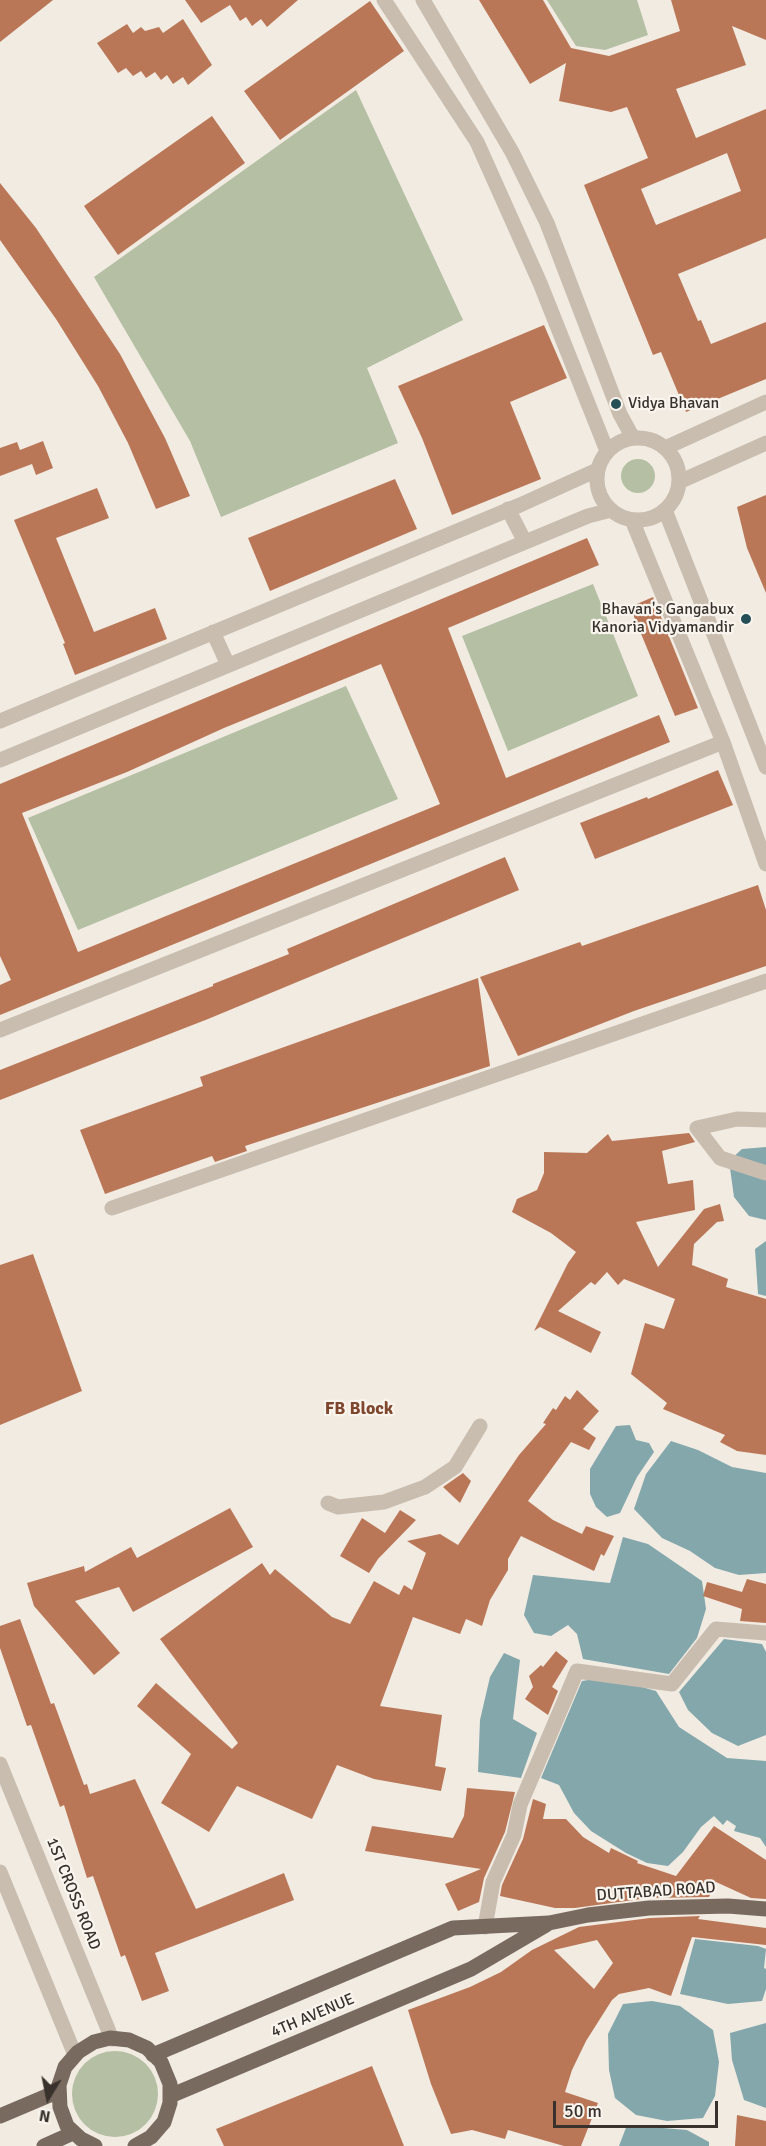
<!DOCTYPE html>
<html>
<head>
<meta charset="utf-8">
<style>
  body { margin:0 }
  #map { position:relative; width:766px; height:2146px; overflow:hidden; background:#f1ebe2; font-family:Signika,sans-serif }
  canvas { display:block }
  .north { position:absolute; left:18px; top:2068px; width:60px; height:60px; -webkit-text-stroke:4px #f9f5ee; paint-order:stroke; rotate:190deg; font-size:16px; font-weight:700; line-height:24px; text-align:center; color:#38312c }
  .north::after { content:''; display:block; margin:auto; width:21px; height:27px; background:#38312c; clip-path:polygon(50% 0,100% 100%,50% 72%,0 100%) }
  .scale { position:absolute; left:553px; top:2101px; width:165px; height:27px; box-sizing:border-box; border:3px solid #38312c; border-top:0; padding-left:8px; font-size:18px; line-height:21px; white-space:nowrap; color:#38312c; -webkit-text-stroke:4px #f9f5ee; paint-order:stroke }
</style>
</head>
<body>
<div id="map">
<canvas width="766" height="2146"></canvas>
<div class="north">N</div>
<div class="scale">50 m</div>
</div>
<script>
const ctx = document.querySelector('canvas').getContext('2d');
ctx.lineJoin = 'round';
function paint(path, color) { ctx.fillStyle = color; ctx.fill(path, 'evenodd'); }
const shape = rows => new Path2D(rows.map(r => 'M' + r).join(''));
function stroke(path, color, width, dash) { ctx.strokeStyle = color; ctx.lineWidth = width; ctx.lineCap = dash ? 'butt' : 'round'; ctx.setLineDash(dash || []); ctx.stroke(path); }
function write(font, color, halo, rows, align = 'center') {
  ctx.font = font + ' Signika,sans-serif'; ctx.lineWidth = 4.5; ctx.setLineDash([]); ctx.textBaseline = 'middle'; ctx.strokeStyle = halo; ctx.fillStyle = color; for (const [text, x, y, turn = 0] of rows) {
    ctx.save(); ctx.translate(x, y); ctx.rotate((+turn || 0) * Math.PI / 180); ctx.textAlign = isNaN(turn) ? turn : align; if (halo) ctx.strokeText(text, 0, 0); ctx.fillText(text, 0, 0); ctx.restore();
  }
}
paint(shape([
  [547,0,637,0,648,35,605,50,576,46],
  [356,90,463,320,367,368,398,443,221,517,190,441,94,277],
  '621 476a17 17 0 1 1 34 0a17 17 0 1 1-34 0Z',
  [593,584,638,696,508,751,462,636],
  [346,686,398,799,78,930,28,818],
  '72 2094a43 43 0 1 1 86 0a43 43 0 1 1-86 0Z'
]), '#b4bfa3');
paint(shape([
  [766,1147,766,1220,749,1216,734,1197,729,1161,742,1149],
  [766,1241,766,1296,758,1294,755,1249],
  [630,1425,636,1440,649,1443,654,1452,637,1477,620,1513,607,1517,596,1507,590,1494,590,1469,616,1426],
  [671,1441,698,1450,732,1467,766,1473,766,1573,739,1575,715,1568,690,1551,662,1538,634,1509,646,1474],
  [623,1537,648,1544,702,1581,706,1609,697,1638,669,1674,583,1659,577,1634,568,1625,551,1636,534,1633,524,1615,533,1575,610,1583],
  [724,1639,762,1644,766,1652,766,1735,738,1746,712,1733,688,1710,679,1692],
  [504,1653,520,1660,513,1719,537,1733,521,1778,478,1772,480,1720,490,1677],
  [607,1677,656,1691,679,1727,727,1758,766,1761,766,1847,760,1838,734,1831,736,1826,727,1820,723,1825,714,1816,701,1827,683,1852,668,1866,647,1863,626,1853,591,1831,574,1813,559,1785,541,1778,582,1681],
  [695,1939,758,1946,766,1949,764,1968,766,1969,766,1989,762,2001,728,2004,680,1994],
  [652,2001,680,2006,713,2030,719,2062,715,2096,703,2118,667,2121,636,2115,615,2098,609,2070,608,2034,623,2004],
  [766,2023,766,2108,744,2100,732,2060,730,2033],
  [627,2125,687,2130,709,2142,709,2146,619,2146]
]), '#84a7ac');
paint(shape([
  [0,0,53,0,0,42],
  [185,0,298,0,267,27,261,19,252,26,246,17,240,21,230,5,201,23],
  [479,0,543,0,571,48,609,56,680,31,671,0,766,0,766,40,732,26,746,65,676,89,696,138,766,109,766,238,678,274,698,321,701,320,711,344,766,322,766,379,686,412,661,352,653,355,584,185,648,158,627,107,611,112,559,101,566,63,530,84],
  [727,153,741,191,656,225,641,189],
  [370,1,404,51,280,140,244,91],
  [183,19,212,65,188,85,183,77,173,84,167,75,161,80,155,72,146,78,141,71,133,76,126,68,118,73,97,43,127,24,133,33,141,27,145,31,159,27,163,33],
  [212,116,245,163,118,255,84,206],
  [0,183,36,228,120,354,165,438,190,496,156,509,128,443,98,386,56,319,0,240],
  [544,325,567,378,510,402,541,479,452,515,422,438,398,386],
  [43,441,53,468,36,475,32,464,0,476,0,448,17,442,20,450],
  [395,479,417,529,270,591,248,538],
  [97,488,109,518,56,538,94,632,155,608,167,639,75,675,63,644,65,643,14,520],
  [766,495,766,593,747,548,737,507],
  [587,538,599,565,448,628,506,778,659,715,670,742,0,1015,0,985,11,980,0,956,0,784],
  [381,664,440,804,78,952,22,813,127,772,224,728],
  [653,597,698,708,675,716,630,607],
  [718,770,733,805,595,859,580,823,647,797,648,799],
  [505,857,519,890,208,1019,0,1100,0,1070,213,986,213,984,289,954,287,949],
  [758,885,766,910,766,966,634,1011,518,1056,480,977,580,942,582,946],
  [478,978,490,1066,245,1146,247,1151,215,1162,212,1156,105,1194,80,1130,203,1086,200,1077],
  [689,1133,695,1142,662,1151,668,1184,693,1180,695,1210,636,1222,658,1267,704,1209,720,1204,724,1221,717,1222,694,1244,692,1265,728,1279,726,1287,766,1299,766,1455,737,1451,720,1442,725,1435,663,1409,667,1403,631,1374,645,1323,664,1329,675,1299,624,1279,618,1285,607,1272,595,1285,591,1282,558,1311,601,1332,591,1353,540,1327,534,1331,568,1263,576,1252,551,1233,512,1212,517,1199,537,1190,544,1173,544,1152,587,1153,608,1134,612,1141],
  [33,1254,82,1391,0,1425,0,1265],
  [577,1390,599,1411,583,1429,596,1438,589,1450,571,1442,528,1501,553,1520,582,1534,586,1526,614,1536,604,1556,601,1554,594,1571,521,1536,508,1559,508,1570,490,1600,482,1626,466,1619,460,1634,413,1617,380,1706,442,1715,435,1766,446,1768,441,1791,374,1779,337,1765,312,1819,237,1786,209,1832,161,1803,191,1754,137,1706,156,1683,232,1749,238,1743,160,1639,262,1563,270,1575,275,1569,332,1617,350,1624,374,1581,399,1595,404,1585,412,1590,426,1553,407,1541,440,1534,458,1545,519,1455,546,1424,543,1423,553,1408,556,1410,565,1396,570,1400],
  [463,1473,471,1481,460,1503,443,1487],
  [230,1508,253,1547,133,1612,119,1587,75,1601,120,1653,94,1675,34,1606,27,1583,84,1566,85,1572,131,1547,137,1558],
  [400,1510,416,1520,378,1559,369,1573,340,1556,362,1518,385,1533],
  [747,1579,766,1584,766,1623,740,1621,742,1609,703,1596,707,1582,742,1592],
  [20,1619,51,1704,54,1703,84,1785,87,1784,90,1794,135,1779,196,1909,284,1873,294,1900,155,1953,169,1991,142,2001,125,1955,121,1957,93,1876,87,1878,64,1805,60,1807,31,1725,27,1726,0,1648,0,1626],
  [556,1651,568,1661,552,1687,558,1691,548,1715,525,1699,533,1687,529,1676,541,1665,543,1667],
  [467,1788,515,1792,505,1832,484,1878,479,1902,458,1911,445,1884,481,1869,365,1851,372,1826,453,1838,464,1816],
  [533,1799,546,1804,543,1819,566,1819,583,1837,609,1853,611,1848,638,1861,637,1863,676,1876,714,1826,766,1860,766,1899,751,1898,716,1882,709,1897,648,1898,575,1908,555,1908,500,1896,502,1885,523,1839],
  [700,1916,698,1919,766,1928,766,1945,692,1937,671,1996,649,1988,619,1994,612,2000,586,2041,572,2070,565,2092,598,2103,581,2146,564,2146,508,2130,505,2139,472,2130,451,2134,431,2084,408,2010,470,1987,501,1972,532,1950,579,1927,650,1918],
  [597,1940,613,1963,594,1989,554,1950],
  [372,2066,404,2146,224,2146,216,2129],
  [737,2115,766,2121,766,2146,735,2146]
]), '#ba7757');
stroke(shape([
  [384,0,477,142,540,283,607,451],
  [423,0,512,152,547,223,620,414,633,438],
  '597 479a41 41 0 1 1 82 0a41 41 0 1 1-82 0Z',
  [665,448,766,402],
  [679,482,766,443],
  [508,509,525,542],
  [665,510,766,767],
  [632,520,723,742,766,864],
  [213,632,228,665],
  [0,721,520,505,597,470],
  [0,760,588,516,611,510],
  [0,1030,723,742],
  [766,1120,737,1119,697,1128,720,1158,766,1173],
  [112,1208,766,981],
  [328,1503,338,1507,384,1502,425,1487,455,1467,480,1426],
  [0,1764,112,2039],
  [0,1872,75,2055],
  [485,1927,493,1882,514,1835,520,1805,577,1671,672,1684,716,1629,766,1633]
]), '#c9bdaf', 15);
stroke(shape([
  [153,2055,453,1928,549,1923,588,1915,649,1908,728,1906,766,1909],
  [170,2096,471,1969,546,1925],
  [0,2116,59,2091],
  [44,2146,73,2133],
  [95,2146,81,2139,67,2126,60,2107,59,2085,65,2067,78,2052,94,2042,110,2038,129,2040,147,2048,161,2062,170,2084,170,2103,164,2122,151,2137,135,2146]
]), '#796a5f', 15);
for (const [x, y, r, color] of [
  [616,404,6,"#254f56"],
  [746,619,6,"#254f56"]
]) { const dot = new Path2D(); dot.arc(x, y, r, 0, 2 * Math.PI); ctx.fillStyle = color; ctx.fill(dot); stroke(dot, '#f9f5ee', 2); }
write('16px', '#38312c', '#f9f5ee', [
  ["Vidya Bhavan",628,404],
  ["Bhavan's Gangabux",734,610,"right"],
  ["Kanoria Vidyamandir",734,628,"right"]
], 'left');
write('16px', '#38312c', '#f9f5ee', [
  ["DUTTABAD ROAD",656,1892,-4],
  ["1ST CROSS ROAD",73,1894,68],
  ["4TH AVENUE",313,2016,-23]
]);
write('bold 18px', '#7f472d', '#f9f5ee', [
  ["FB Block",359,1409]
]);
</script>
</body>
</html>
